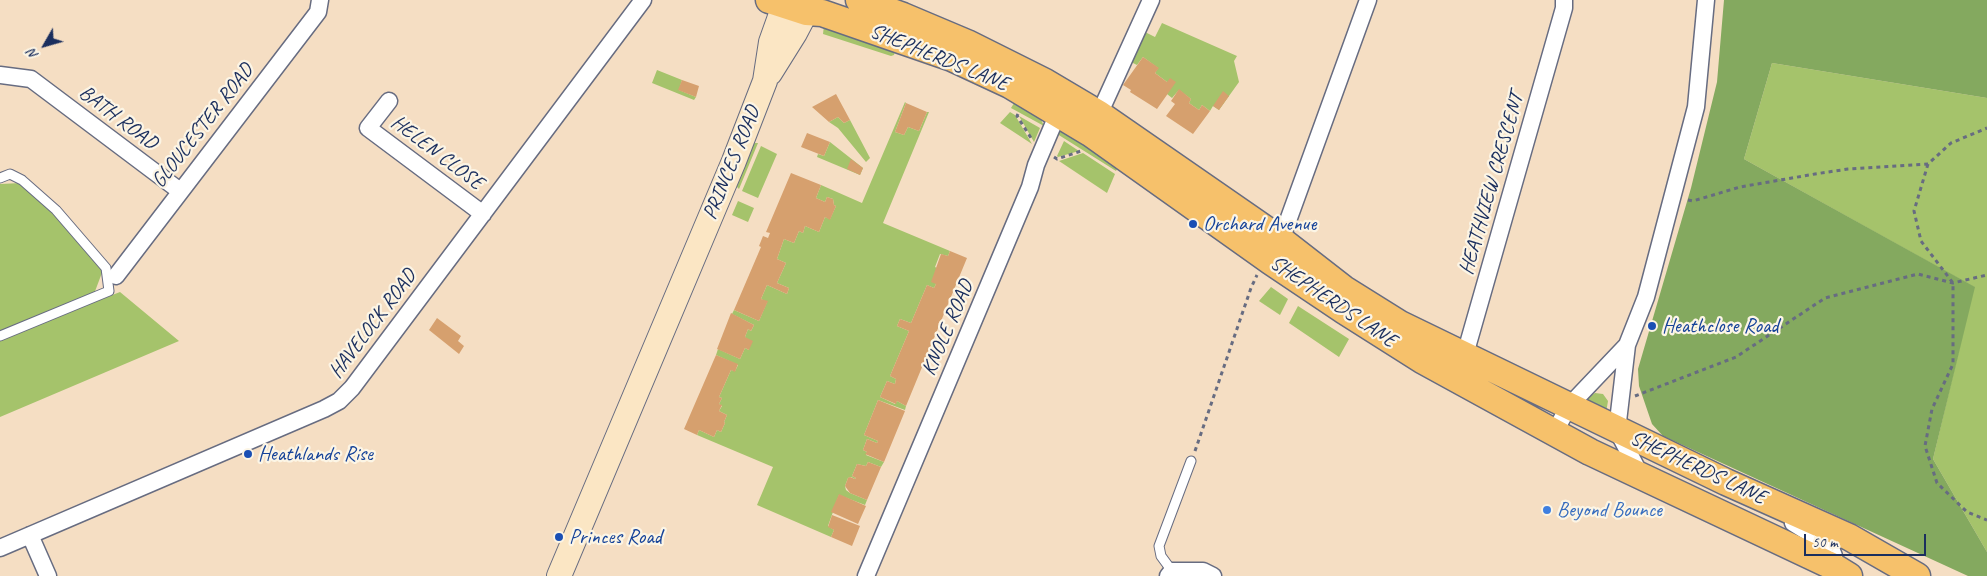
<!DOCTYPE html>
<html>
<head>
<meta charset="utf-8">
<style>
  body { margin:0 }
  #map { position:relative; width:1987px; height:576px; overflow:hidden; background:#f5dec3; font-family:Caveat,sans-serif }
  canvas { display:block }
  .north { position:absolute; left:20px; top:20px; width:50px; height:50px; -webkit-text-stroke:4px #fcf5e5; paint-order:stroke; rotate:232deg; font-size:14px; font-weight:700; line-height:20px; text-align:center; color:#1b2f5e }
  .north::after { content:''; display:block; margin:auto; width:18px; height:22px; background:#1b2f5e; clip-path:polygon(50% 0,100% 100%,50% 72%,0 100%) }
  .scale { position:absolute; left:1804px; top:534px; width:122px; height:22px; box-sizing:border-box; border:2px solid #1b2f5e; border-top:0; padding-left:6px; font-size:15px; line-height:18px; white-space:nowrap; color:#1b2f5e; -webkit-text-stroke:4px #fcf5e5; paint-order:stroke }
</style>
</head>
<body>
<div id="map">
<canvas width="1987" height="576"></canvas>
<div class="north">N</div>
<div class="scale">50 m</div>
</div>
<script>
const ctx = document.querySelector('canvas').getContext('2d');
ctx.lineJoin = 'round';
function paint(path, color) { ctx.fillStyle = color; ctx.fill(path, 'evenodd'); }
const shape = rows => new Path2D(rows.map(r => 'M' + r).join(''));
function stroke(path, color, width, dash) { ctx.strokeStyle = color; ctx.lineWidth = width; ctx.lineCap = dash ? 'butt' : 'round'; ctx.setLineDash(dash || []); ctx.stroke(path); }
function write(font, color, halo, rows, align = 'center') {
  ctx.font = font + ' Caveat,sans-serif'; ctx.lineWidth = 4.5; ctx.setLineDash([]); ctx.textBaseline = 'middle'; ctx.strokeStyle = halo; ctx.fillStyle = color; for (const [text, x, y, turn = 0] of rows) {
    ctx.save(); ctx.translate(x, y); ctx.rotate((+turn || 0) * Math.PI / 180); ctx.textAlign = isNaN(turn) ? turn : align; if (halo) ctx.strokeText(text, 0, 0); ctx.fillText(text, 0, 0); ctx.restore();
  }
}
paint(shape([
  [1162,23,1237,56,1234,61,1239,82,1219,110,1213,106,1210,111,1202,105,1199,110,1189,103,1191,99,1179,90,1172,98,1167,94,1167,82,1155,73,1158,68,1143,57,1137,65,1131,62,1145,32,1155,37],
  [824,25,896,47,894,55,891,56,823,34],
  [1772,63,1987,98,1987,552,1933,459,1974,287,1744,159],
  [657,70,682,80,679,90,696,97,694,100,652,83],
  [1016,100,1039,115,1044,126,1011,108],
  [905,102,906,103,895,132,904,135,908,127,919,131,927,112,929,112,883,223,950,251,948,256,940,254,935,267,937,268,936,284,934,288,927,285,911,323,900,319,897,326,909,331,890,376,896,379,895,384,887,381,880,397,895,404,897,401,906,406,905,410,878,400,864,435,878,441,877,443,867,439,863,450,867,452,866,455,884,462,881,467,868,462,866,466,857,464,852,476,856,478,855,479,851,477,848,478,845,486,846,490,850,493,867,500,865,505,839,495,828,526,834,530,831,537,757,505,773,467,697,435,699,430,714,437,717,430,721,432,725,423,724,422,727,415,719,411,722,406,719,404,722,398,719,397,731,370,735,371,738,365,716,355,718,349,740,359,745,348,749,350,745,337,748,329,751,331,754,325,732,314,734,310,759,321,767,302,761,299,767,285,787,294,789,288,777,283,786,263,777,259,784,239,794,243,799,231,803,233,805,226,819,232,825,217,830,219,836,206,834,205,833,199,827,197,825,202,816,198,821,185,862,203],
  [1010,112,1015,115,1032,144,1000,123],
  [1019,116,1040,128,1034,142],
  [838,117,844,123,850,120,870,158,866,162,838,128,829,122],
  [1060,126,1118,167,1116,171,1054,132],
  [1064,141,1079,151,1058,157,1057,156],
  [830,142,863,168,860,175,817,157,818,154,824,156],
  [755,143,758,143,739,189,735,185,752,145],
  [761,146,777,154,758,198,742,191],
  [1083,153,1115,174,1107,193,1059,161],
  [21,183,53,212,103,270,94,294,0,332,0,184],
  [738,201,754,208,748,222,732,215],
  [1271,287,1288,299,1280,315,1259,301],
  [120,292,179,341,0,417,0,339],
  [1298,306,1349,339,1339,357,1289,323],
  [1595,393,1603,394,1608,401,1605,419,1585,400]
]), '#a5c36b');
paint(shape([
  [1724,0,1987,0,1987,98,1772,63,1744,159,1975,287,1933,459,1987,552,1987,576,1968,576,1663,436,1652,424,1639,386,1638,369,1691,188,1717,82]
]), '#84a95f');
paint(shape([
  [1143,57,1159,68,1155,73,1167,82,1170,78,1176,82,1157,109,1130,92,1131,90,1123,85],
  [682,80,699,86,696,97,678,90],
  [1179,89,1191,99,1189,103,1199,110,1202,105,1210,111,1193,134,1166,116,1175,104,1171,101],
  [1223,91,1229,96,1219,110,1213,106],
  [836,94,850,120,844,123,838,117,829,122,812,107],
  [906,103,927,112,919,131,908,127,904,135,895,132],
  [807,133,830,142,824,156,801,147],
  [851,159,863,168,860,175,847,169],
  [791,173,821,185,816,198,825,202,827,197,833,199,834,205,836,206,830,220,825,217,819,232,805,226,803,233,799,231,794,243,784,239,777,259,786,263,777,283,789,288,787,294,767,285,761,299,768,301,759,321,734,310,761,247,759,246,763,236,768,238,770,233,766,232],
  [950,251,967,258,906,406,897,401,896,404,880,397,887,381,895,384,896,379,890,376,909,331,897,326,900,319,911,323,927,285,934,288,936,284,931,282,941,254,948,256],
  [731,313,754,325,751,331,748,329,745,337,753,341,749,350,745,348,740,359,717,349],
  [437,318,461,336,458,341,464,346,459,354,429,330],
  [716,355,738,364,735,372,731,370,719,397,722,398,719,404,722,405,719,411,727,415,724,422,725,423,721,432,717,430,714,437,699,430,697,435,684,429],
  [878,400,905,411,884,462,865,454,867,452,863,450,867,439,877,443,878,441,864,435],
  [868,462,881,467,867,500,850,493,845,486,848,478,850,477,855,479,856,478,852,476,857,464,866,466],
  [839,494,866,506,858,524,831,512],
  [832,515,860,526,852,546,831,537,834,530,828,527]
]), '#d6a06e');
const lane = shape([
  [0,178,10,174,22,180,56,210,106,268,109,291,0,336],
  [1172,571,1161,556,1159,546,1191,461]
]);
const street = shape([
  [0,75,31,79,180,191],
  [389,101,368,128,483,214],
  [1096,121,1151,0],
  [1281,240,1368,0],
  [116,276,318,12,320,0],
  [1461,362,1468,344,1564,8,1564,0],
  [1554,433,1569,406,1627,345],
  [1641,476,1617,430,1627,345,1646,297,1696,107,1706,0],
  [1793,523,1830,546,1834,556,1834,572],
  [30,535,48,576],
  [0,548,324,409,339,401,352,388,643,0],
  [866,576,1030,187,1036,165,1061,106],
  [1168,576,1172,571,1203,571,1213,576]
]);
const secondary = shape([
  [770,73,795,33,806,12,809,0],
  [559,576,734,161,765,81,771,42,786,0]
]);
const primary = shape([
  [769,0,806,12,822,13,952,58,1010,85,1090,133,1270,261,1343,310,1422,360,1590,452,1836,568,1849,576],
  [859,0,903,16,967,43,1045,82,1099,114,1281,240,1344,289,1400,324,1726,482,1849,537,1917,576]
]);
stroke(lane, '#676c81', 11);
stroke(street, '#676c81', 19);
stroke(secondary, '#676c81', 26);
stroke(primary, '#676c81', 29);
stroke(shape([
  [1018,114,1017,116,1031,138],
  [1054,157,1057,159,1081,151],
  [1928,164,1914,211,1921,241,1953,283,1953,364,1932,409,1925,446,1937,483,1967,512,1987,520],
  [1688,200,1693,201,1740,187,1815,174,1848,169,1928,164,1951,143,1987,128],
  [1635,396,1736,357,1825,298,1918,274,1953,283,1987,275],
  [1195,451,1251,288,1257,275]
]), '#676c81', 3, [4, 4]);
stroke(lane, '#fff', 9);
stroke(street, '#fff', 16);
stroke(secondary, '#fbe6c4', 24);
stroke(primary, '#f6c16b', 26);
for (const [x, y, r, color] of [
  [1193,224,5,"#1a4fb4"],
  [1652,326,5,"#1a4fb4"],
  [248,454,5,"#1a4fb4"],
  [1547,510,5,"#3f7fe0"],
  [559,537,5,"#1a4fb4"]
]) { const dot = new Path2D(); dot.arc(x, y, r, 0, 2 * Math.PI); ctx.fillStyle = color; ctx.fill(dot); stroke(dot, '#fcf5e5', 2); }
write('21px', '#1b2f5e', '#fcf5e5', [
  ["SHEPHERDS LANE",939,58,22],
  ["BATH ROAD",118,118,37],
  ["GLOUCESTER ROAD",203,126,-52],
  ["HELEN CLOSE",437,153,37],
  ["PRINCES ROAD",732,163,-68],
  ["HEATHVIEW CRESCENT",1492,184,-74],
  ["SHEPHERDS LANE",1333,302,34],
  ["HAVELOCK ROAD",373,324,-53],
  ["KNOLE ROAD",948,328,-67],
  ["SHEPHERDS LANE",1698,468,25]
]);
write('21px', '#164399', '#fcf5e5', [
  ["Orchard Avenue",1203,224],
  ["Heathclose Road",1662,326],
  ["Heathlands Rise",258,454],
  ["Princes Road",569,537]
], 'left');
write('21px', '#366cbe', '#fcf5e5', [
  ["Beyond Bounce",1557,510]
], 'left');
</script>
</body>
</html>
